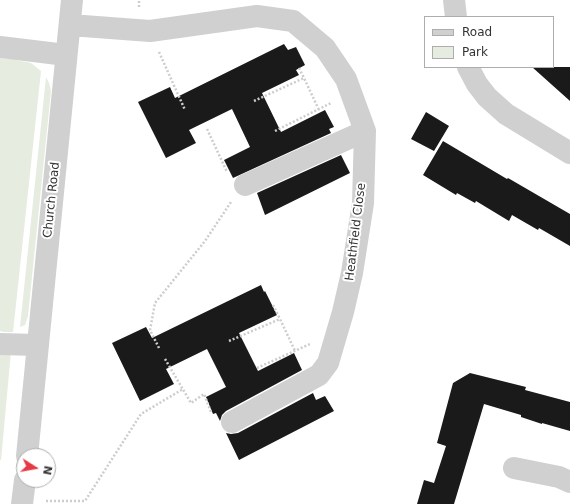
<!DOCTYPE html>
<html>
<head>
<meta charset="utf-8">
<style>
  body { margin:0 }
  #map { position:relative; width:570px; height:504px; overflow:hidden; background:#fff; font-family:"DejaVu Sans",sans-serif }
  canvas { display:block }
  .legend { position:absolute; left:424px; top:16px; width:130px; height:52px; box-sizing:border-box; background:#fff; border:1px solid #adadad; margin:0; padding:5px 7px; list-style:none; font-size:12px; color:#333 }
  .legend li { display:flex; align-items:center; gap:8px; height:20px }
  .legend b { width:20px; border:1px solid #adadad }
  .north { position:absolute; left:16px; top:448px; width:40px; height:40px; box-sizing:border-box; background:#fff; border:1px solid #adadad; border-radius:50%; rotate:101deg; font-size:11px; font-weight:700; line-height:16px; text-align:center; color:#333 }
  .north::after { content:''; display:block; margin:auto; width:14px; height:18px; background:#e63946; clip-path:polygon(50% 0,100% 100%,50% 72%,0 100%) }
</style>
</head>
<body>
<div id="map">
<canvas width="570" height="504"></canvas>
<ul class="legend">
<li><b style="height:5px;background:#d0d0d0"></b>Road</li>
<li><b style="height:11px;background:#e6ecdf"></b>Park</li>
</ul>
<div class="north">N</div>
</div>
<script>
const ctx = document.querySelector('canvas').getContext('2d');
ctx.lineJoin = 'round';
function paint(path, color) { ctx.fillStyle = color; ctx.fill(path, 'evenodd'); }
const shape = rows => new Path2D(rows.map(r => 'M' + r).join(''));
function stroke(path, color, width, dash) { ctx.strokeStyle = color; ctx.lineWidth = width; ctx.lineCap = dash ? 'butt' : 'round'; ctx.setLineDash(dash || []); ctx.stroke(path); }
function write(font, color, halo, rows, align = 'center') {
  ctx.font = font + ' "DejaVu Sans",sans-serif'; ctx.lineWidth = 4; ctx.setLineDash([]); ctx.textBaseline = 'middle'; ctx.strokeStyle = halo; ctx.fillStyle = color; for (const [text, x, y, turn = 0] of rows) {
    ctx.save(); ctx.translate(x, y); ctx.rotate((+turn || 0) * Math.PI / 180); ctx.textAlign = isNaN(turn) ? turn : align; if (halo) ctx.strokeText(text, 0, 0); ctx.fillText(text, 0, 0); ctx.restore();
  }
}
paint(shape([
  [0,58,11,59,31,63,41,71,13,332,3,332,0,331],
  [46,77,49,83,51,91,28,316,25,325,20,327],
  [0,350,11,352,1,460,0,460]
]), '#e6ecdf');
paint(shape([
  [284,44,288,50,296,47,305,65,296,70,299,75,262,93,281,132,325,110,334,127,329,129,331,133,233,178,224,160,250,147,232,109,189,130,196,143,166,158,138,102,170,87,175,98],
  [532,67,570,67,570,101],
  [426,112,449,126,434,151,411,139],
  [443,141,507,179,508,178,570,214,570,246,539,228,538,230,512,215,509,221,476,201,475,203,457,193,456,195,423,175],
  [341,155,350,173,265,215,257,193],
  [261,285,264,292,265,291,277,315,239,333,258,371,294,353,302,370,226,411,222,415,220,421,216,413,213,414,206,397,226,387,207,349,166,369,174,384,140,401,112,343,146,327,152,338],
  [470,373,526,387,525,390,570,402,570,431,542,423,542,424,521,417,521,415,484,404,454,504,417,504,424,480,434,483,446,446,437,443,453,383],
  [313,393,316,400,325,396,334,411,239,460,226,433,231,434,238,433]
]), '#1a1a1a');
stroke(shape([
  [139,7,139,0],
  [159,52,185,110],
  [299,68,304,78],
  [254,101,304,78,319,110],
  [207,129,227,172],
  [275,131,331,103],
  [273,305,280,319],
  [229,341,280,319,295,351],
  [159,348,150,330,155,303,205,241,231,202],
  [165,359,191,403,204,394,211,412],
  [257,368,310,344],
  [46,501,85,501,141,414,183,389]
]), '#cdcdcd', 2.5, [2, 2]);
stroke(shape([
  [454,0,456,17],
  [70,25,150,31,257,16,293,21,325,48,346,79,365,131,363,203,352,273,343,312,328,363,319,375,232,422],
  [0,47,66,55],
  [468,67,477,84,487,97,506,114,570,153],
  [245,185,365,131],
  [0,344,38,345],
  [27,456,72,0],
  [514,468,559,477,570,482],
  [22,504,25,480]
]), '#d0d0d0', 22);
write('12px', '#333', '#fff', [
  ["Church Road",52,200,-84],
  ["Heathfield Close",356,232,-83]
]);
</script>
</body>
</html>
